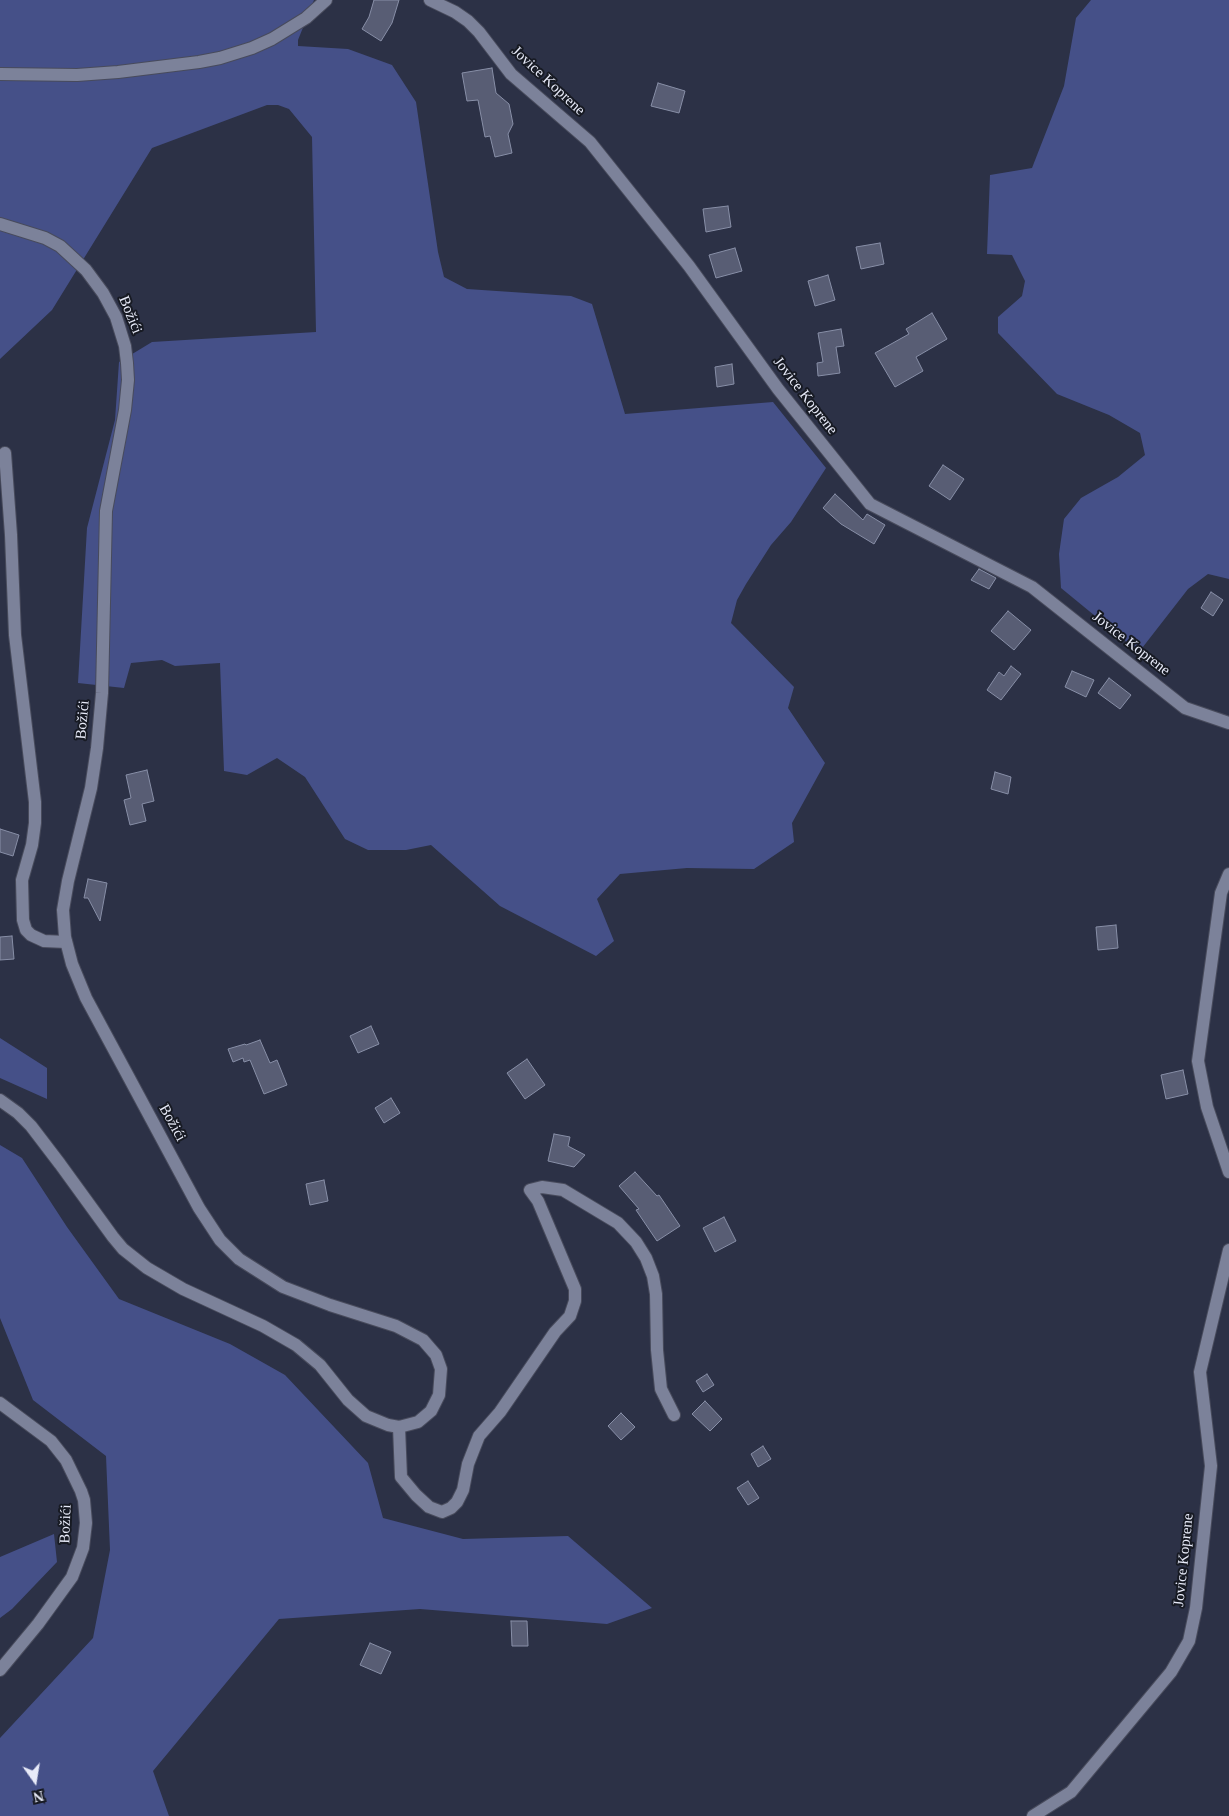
<!DOCTYPE html>
<html>
<head>
<meta charset="utf-8">
<style>
  body { margin:0 }
  #map { position:relative; width:1229px; height:1816px; overflow:hidden; background:#2c3146; font-family:"Times New Roman",serif }
  canvas { display:block }
  .north { position:absolute; left:10px; top:1756px; width:50px; height:50px; -webkit-text-stroke:4px #171a23; paint-order:stroke; rotate:167deg; font-size:14px; font-weight:700; line-height:20px; text-align:center; color:#e8ebf9 }
  .north::after { content:''; display:block; margin:auto; width:18px; height:22px; background:#e8ebf9; clip-path:polygon(50% 0,100% 100%,50% 72%,0 100%) }
</style>
</head>
<body>
<div id="map">
<canvas width="1229" height="1816"></canvas>
<div class="north">N</div>
</div>
<script>
const ctx = document.querySelector('canvas').getContext('2d');
ctx.lineJoin = 'round';
function paint(path, color) { ctx.fillStyle = color; ctx.fill(path, 'evenodd'); }
const shape = rows => new Path2D(rows.map(r => 'M' + r).join(''));
function stroke(path, color, width, dash) { ctx.strokeStyle = color; ctx.lineWidth = width; ctx.lineCap = dash ? 'butt' : 'round'; ctx.setLineDash(dash || []); ctx.stroke(path); }
function write(font, color, halo, rows, align = 'center') {
  ctx.font = font + ' "Times New Roman",serif'; ctx.lineWidth = 4; ctx.setLineDash([]); ctx.textBaseline = 'middle'; ctx.strokeStyle = halo; ctx.fillStyle = color; for (const [text, x, y, turn = 0] of rows) {
    ctx.save(); ctx.translate(x, y); ctx.rotate((+turn || 0) * Math.PI / 180); ctx.textAlign = isNaN(turn) ? turn : align; if (halo) ctx.strokeText(text, 0, 0); ctx.fillText(text, 0, 0); ctx.restore();
  }
}
paint(shape([
  [0,0,314,0,298,40,298,46,348,49,392,65,416,102,438,252,444,277,467,289,571,296,592,304,625,414,773,402,826,468,791,522,771,545,746,584,737,600,731,623,794,687,788,708,825,763,792,823,794,842,754,869,687,868,620,874,597,899,614,941,596,956,500,906,431,845,406,850,368,850,345,839,305,777,277,758,247,775,224,771,220,663,175,666,162,660,131,663,124,688,78,683,87,528,115,420,119,362,152,342,316,332,312,137,289,109,278,105,267,105,152,148,52,310,0,359],
  [1091,0,1229,0,1229,579,1208,574,1188,589,1139,652,1061,588,1059,554,1064,519,1081,498,1118,477,1145,455,1140,433,1109,415,1057,394,998,333,998,317,1022,296,1025,281,1012,255,987,254,990,175,1032,168,1064,86,1076,18],
  [0,1038,47,1068,47,1099,0,1078],
  [0,1145,22,1158,67,1227,119,1299,230,1344,285,1375,368,1463,383,1518,463,1539,568,1536,652,1608,607,1624,420,1609,279,1619,153,1771,169,1816,0,1816,0,1738,93,1638,110,1550,106,1456,33,1400,0,1318],
  [54,1534,57,1562,12,1609,0,1618,0,1557]
]), '#455088');
const building = shape([
  [374,0,399,0,392,23,381,41,362,29,369,17,374,0],
  [492,68,496,93,509,104,513,124,508,134,512,153,495,157,490,136,485,137,478,100,467,101,462,73,492,68],
  [658,83,685,91,679,113,651,106,658,83],
  [728,206,731,227,706,232,703,209,728,206],
  [880,243,884,264,861,269,856,247,880,243],
  [735,248,742,271,716,278,709,255,735,248],
  [828,275,835,300,815,306,808,281,828,275],
  [932,313,947,339,916,357,923,371,895,387,875,353,909,334,906,329,932,313],
  [841,329,844,346,836,347,840,373,818,376,817,363,823,362,818,333,841,329],
  [732,364,734,384,717,387,715,367,732,364],
  [943,465,964,479,950,500,929,486,943,465],
  [835,494,863,520,867,514,885,525,874,544,841,524,823,508,835,494],
  [979,569,996,578,989,589,971,580,979,569],
  [1211,592,1223,600,1213,616,1201,608,1211,592],
  [1008,611,1031,630,1014,650,991,631,1008,611],
  [1011,666,1021,674,1001,700,987,690,999,672,1004,676,1011,666],
  [1072,671,1094,680,1086,697,1065,687,1072,671],
  [1109,678,1131,695,1120,709,1098,693,1109,678],
  [147,770,154,801,142,804,146,821,130,825,124,800,131,798,126,775,147,770],
  [995,772,1011,777,1008,794,991,789,995,772],
  [0,829,19,835,13,856,0,852,0,829],
  [88,879,107,883,100,921,88,898,84,898,88,879],
  [1116,925,1118,948,1098,950,1096,927,1116,925],
  [12,936,14,959,0,960,0,937,12,936],
  [371,1026,379,1044,358,1053,350,1036,371,1026],
  [260,1040,270,1063,277,1060,287,1085,264,1094,250,1060,244,1062,243,1058,233,1062,228,1049,245,1044,246,1045,260,1040],
  [527,1059,545,1085,525,1099,507,1073,527,1059],
  [1183,1070,1188,1094,1166,1099,1161,1075,1183,1070],
  [391,1098,400,1113,384,1123,375,1108,391,1098],
  [554,1134,570,1137,568,1146,585,1155,574,1167,548,1161,554,1134],
  [635,1172,657,1196,659,1195,680,1226,657,1241,636,1210,639,1209,619,1186,635,1172],
  [324,1180,328,1201,310,1205,306,1184,324,1180],
  [724,1217,736,1241,715,1252,703,1228,724,1217],
  [707,1374,714,1385,703,1392,696,1381,707,1374],
  [705,1401,722,1419,710,1431,692,1414,705,1401],
  [621,1413,635,1427,621,1440,608,1426,621,1413],
  [763,1446,771,1459,758,1467,751,1454,763,1446],
  [748,1481,759,1498,748,1505,737,1488,748,1481],
  [511,1621,527,1621,528,1646,512,1646,511,1621],
  [370,1643,391,1652,381,1674,360,1665,370,1643]
]);
paint(building, '#585d74');
stroke(building, '#888fa7', 1);
const street = shape([
  [430,0,455,12,468,21,479,32,511,74,590,142,689,266,778,389,870,504,1032,587,1185,708,1229,723],
  [5,453,11,535,15,635,35,802,35,823,32,845,22,880,23,920,26,930,31,935,44,941,66,942],
  [1229,874,1221,893,1198,1061,1207,1107,1229,1172],
  [399,1427,401,1477,416,1495,429,1507,442,1512,451,1508,457,1502,463,1490,468,1464,479,1436,500,1412,555,1332,570,1316,575,1301,575,1289,538,1201,530,1190,542,1187,563,1190,618,1223,636,1242,646,1258,653,1276,656,1294,657,1350,661,1389,674,1415],
  [1033,1816,1071,1792,1171,1672,1189,1641,1196,1608,1211,1466,1200,1372,1229,1250]
]);
const secondary = shape([
  [0,74,77,75,118,72,199,62,220,58,252,48,272,39,306,18,326,0],
  [0,224,45,238,60,246,86,270,103,293,116,317,125,346,127,363,128,380,125,410,106,511,102,693,97,748,91,788,68,881,63,910,65,937,72,964,86,998,127,1074,199,1208,220,1240,239,1259,283,1287,330,1305,396,1326,423,1340,436,1355,441,1369,439,1395,431,1411,418,1422,399,1427,388,1425,366,1416,348,1400,320,1365,296,1345,263,1326,183,1289,147,1268,123,1249,113,1237,60,1164,31,1126,18,1113,0,1100],
  [0,1403,51,1441,66,1460,81,1491,84,1500,86,1523,83,1548,72,1577,38,1624,0,1670]
]);
stroke(street, '#484b5c', 14);
stroke(secondary, '#484b5c', 14);
stroke(street, '#7c829a', 12);
stroke(secondary, '#7c829a', 12);
write('15px', '#e8ebf9', '#171a23', [
  ["Jovice Koprene",548,81,43],
  ["Božići",130,315,68],
  ["Jovice Koprene",805,396,52],
  ["Jovice Koprene",1131,644,38],
  ["Božići",83,720,-85],
  ["Božići",172,1123,61],
  ["Božići",66,1524,-88],
  ["Jovice Koprene",1184,1560,-84]
]);
</script>
</body>
</html>
